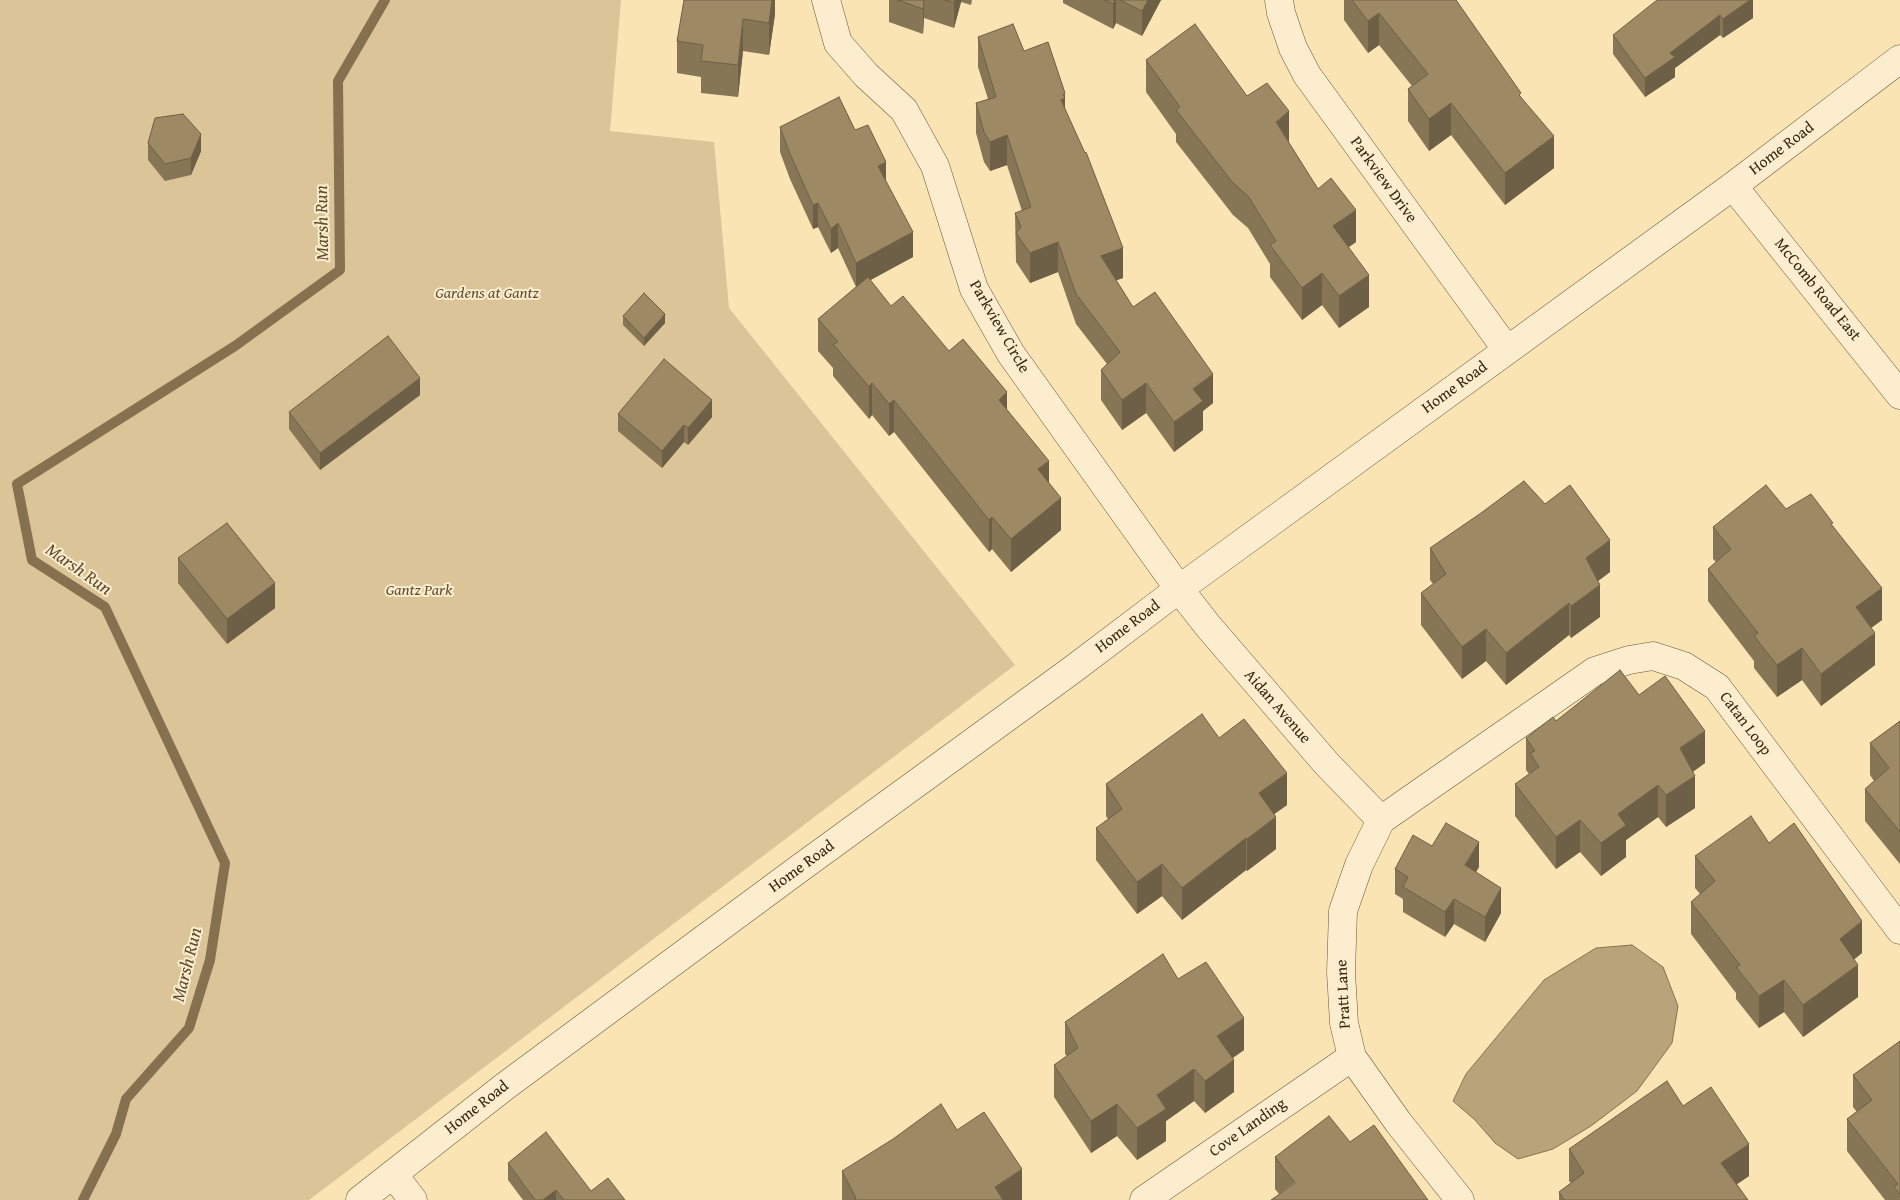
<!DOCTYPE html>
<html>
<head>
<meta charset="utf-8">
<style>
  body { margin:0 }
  canvas { display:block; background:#fbe4b4 }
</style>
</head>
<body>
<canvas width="1900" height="1200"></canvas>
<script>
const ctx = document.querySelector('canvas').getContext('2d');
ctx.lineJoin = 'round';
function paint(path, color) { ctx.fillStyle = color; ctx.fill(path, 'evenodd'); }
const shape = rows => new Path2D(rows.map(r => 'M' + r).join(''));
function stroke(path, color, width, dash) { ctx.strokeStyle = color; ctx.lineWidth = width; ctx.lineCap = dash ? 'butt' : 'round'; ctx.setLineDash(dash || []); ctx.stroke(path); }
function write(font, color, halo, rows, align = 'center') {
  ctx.font = font + ' "Gentium Book Plus",serif'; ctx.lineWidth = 4; ctx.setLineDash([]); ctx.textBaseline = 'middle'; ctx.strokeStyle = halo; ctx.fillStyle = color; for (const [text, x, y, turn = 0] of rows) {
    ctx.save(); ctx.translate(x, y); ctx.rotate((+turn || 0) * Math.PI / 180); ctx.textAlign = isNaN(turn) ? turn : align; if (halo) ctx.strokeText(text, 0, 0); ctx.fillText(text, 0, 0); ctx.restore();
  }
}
paint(shape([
  [0,0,621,0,610,131,714,142,729,308,1015,665,309,1200,0,1200]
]), '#dac498');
const water = shape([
  [1632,945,1663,967,1678,1006,1672,1043,1637,1091,1591,1126,1553,1149,1518,1159,1495,1143,1475,1120,1453,1101,1466,1074,1544,980,1596,948,1632,945]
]);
paint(water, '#b9a37b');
stroke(water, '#85714f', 1);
stroke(shape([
  [83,1200,116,1134,126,1099,189,1028,210,960,225,863,105,607,32,560,17,484,235,346,340,270,338,81,385,0]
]), '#85714f', 10);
const minor = shape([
  [826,0,838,43,866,75,904,110,935,166,974,289,1011,354,1179,589,1208,626,1326,763,1381,820],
  [1279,0,1281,13,1293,48,1307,75,1507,350],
  [1733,186,1900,395],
  [393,1174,413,1200],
  [1144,1200,1352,1057],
  [1460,1200,1398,1122,1352,1057,1344,1023,1341,972,1343,911,1359,865,1381,820,1595,671,1629,660,1653,656,1684,666,1717,687,1900,930]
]);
const tertiary = shape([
  [360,1200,504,1087,796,871,1072,670,1179,589,1733,186,1900,59]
]);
stroke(minor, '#695637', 29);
stroke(tertiary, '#695637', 29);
stroke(minor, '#fcedce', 28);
stroke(tertiary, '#fcedce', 28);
paint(shape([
  [775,0,775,14,769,55,743,51,738,97,701,93,701,77,677,73,677,41],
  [889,0,972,0,971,5,961,2,954,28,924,18,923,34,889,22],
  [1063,0,1161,0,1142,36,1116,23,1113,29,1063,3],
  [1344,0,1456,0,1521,97,1554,168,1505,205,1451,135,1429,151,1408,121,1408,89,1412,86,1379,45,1368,53,1344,20],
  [1753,0,1753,18,1723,38,1720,35,1675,68,1675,77,1645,97,1613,54,1613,35],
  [978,37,1024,51,1065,111,1123,278,1116,280,1133,307,1213,403,1203,411,1203,430,1174,452,1146,413,1122,430,1101,400,1101,370,1107,364,1076,324,1058,272,1030,283,1016,262,1015,213,1022,211,1007,165,990,171,984,162,976,133,976,103,988,99,978,67],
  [1146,60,1247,96,1289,143,1318,189,1356,242,1349,247,1369,307,1339,328,1322,305,1302,320,1270,277,1270,264,1248,228,1233,215,1176,142,1176,134,1146,92],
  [780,127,855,130,886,181,913,257,870,280,891,306,949,351,1007,410,1049,483,1061,530,1011,572,992,549,989,552,894,432,889,436,872,415,869,419,833,376,833,368,818,351,818,319,856,287,838,248,831,253,818,227,813,229,790,179,780,152],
  [148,143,201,151,191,175,165,181,148,160],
  [623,316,665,323,644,346,623,325],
  [420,395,320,470,289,429,289,412],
  [618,414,712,417,688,445,684,442,662,468,618,431],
  [1545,504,1610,572,1598,581,1600,617,1571,638,1569,635,1506,685,1486,661,1462,679,1421,625,1421,593,1433,584,1430,580,1430,548],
  [1786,509,1833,526,1882,620,1871,628,1875,665,1821,706,1802,680,1777,697,1754,668,1754,661,1708,601,1708,569,1716,562,1713,559,1713,527],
  [178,558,275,608,227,644,178,583],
  [1639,695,1705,763,1693,772,1695,808,1666,827,1658,817,1626,840,1626,857,1601,876,1580,852,1556,869,1515,816,1515,784,1529,774,1526,770,1526,738,1556,721],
  [1900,721,1900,864,1865,821,1865,789,1874,781,1870,775,1870,743],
  [1219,738,1287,805,1274,814,1276,849,1247,871,1246,870,1182,920,1162,896,1137,914,1096,860,1096,828,1108,819,1106,816,1106,784],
  [1769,843,1862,953,1854,959,1858,997,1803,1037,1784,1012,1759,1028,1736,999,1736,993,1691,934,1691,902,1700,894,1695,888,1695,856],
  [1432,846,1479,867,1476,872,1501,913,1485,942,1454,924,1445,937,1403,912,1403,899,1395,894,1395,869],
  [1065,1022,1244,1050,1233,1058,1234,1092,1205,1113,1194,1101,1166,1121,1166,1141,1137,1160,1117,1136,1091,1153,1054,1097,1054,1065,1067,1056,1065,1054],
  [1900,1041,1900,1200,1885,1200,1847,1151,1847,1119,1857,1112,1853,1107,1853,1075],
  [1683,1106,1749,1176,1737,1184,1748,1200,1559,1200,1559,1192,1571,1183,1569,1181,1569,1149],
  [957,1130,1022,1200,842,1200,842,1171],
  [1350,1142,1279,1194,1275,1189,1275,1157],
  [508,1163,591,1191,625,1200,523,1200,508,1180]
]), '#877656');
paint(shape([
  [772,0,775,0,775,14,769,55,769,23],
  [924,0,924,18,923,34,923,9],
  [955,0,961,0,961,2,954,28,954,3],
  [1115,0,1116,0,1116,23,1113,29,1113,4],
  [1148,0,1161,0,1142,36,1142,11],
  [1750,0,1753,0,1753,18,1723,38,1723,19],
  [1379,13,1379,45,1368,53,1368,21],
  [1720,15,1720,35,1675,68,1675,77,1645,97,1645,78,1670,53],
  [743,19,743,51,738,97,738,65],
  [1065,93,1065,128,1061,100,1063,94],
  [1451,103,1451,135,1429,151,1429,119],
  [1289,111,1289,144,1276,122],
  [201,134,201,151,191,175,191,158],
  [1007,135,1007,165,990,171,990,142],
  [1554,136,1554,168,1505,205,1505,173],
  [886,162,886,186,878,166],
  [818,203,818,227,813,229,813,205],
  [1356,210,1356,242,1333,258,1333,226],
  [838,223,838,248,831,253,831,229],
  [913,232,913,257,856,288,856,263],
  [1058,242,1058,272,1030,283,1030,253],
  [1123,248,1123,278,1101,286,1101,256],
  [1322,273,1322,305,1302,320,1302,288],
  [1369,275,1369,307,1339,328,1339,296],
  [665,314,665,323,644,346,644,338],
  [1213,374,1213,403,1203,411,1203,430,1174,452,1174,422,1193,389],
  [420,378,420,395,320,470,320,453],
  [872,383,872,415,869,419,869,387],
  [1146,383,1146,413,1122,430,1122,400],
  [1007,392,1007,424,999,400],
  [712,400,712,417,688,445,688,428],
  [894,400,894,432,889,436,889,404],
  [684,425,684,442,662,468,662,451],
  [1049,461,1049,493,1038,469],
  [1061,498,1061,530,1011,572,1011,539],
  [992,517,992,549,989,552,989,520],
  [1610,540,1610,572,1586,590,1586,558],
  [275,583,275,608,227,644,227,619],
  [1600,585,1600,617,1571,638,1571,606],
  [1882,588,1882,620,1856,639,1856,607],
  [1569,603,1569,635,1506,685,1506,653],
  [1486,629,1486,661,1462,679,1462,647],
  [1875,633,1875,665,1821,706,1821,674],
  [1802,648,1802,680,1777,697,1777,665],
  [1705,731,1705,763,1680,780,1680,748],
  [1287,773,1287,805,1259,825,1259,793],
  [1695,776,1695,808,1666,827,1666,795],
  [1658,785,1658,817,1626,840,1626,857,1601,876,1601,843,1618,814],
  [1276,817,1276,849,1247,871,1247,839],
  [1580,820,1580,852,1556,869,1556,837],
  [1246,838,1246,870,1182,920,1182,888],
  [1479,842,1479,867,1465,890,1465,865],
  [1162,864,1162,896,1137,914,1137,882],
  [1501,888,1501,913,1485,942,1485,917],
  [1454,899,1454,924,1445,937,1445,912],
  [1862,921,1862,953,1840,971,1840,939],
  [1858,965,1858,997,1803,1037,1803,1005],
  [1784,980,1784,1012,1759,1028,1759,996],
  [1244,1018,1244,1050,1217,1068,1217,1036],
  [1234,1060,1234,1092,1205,1113,1205,1081],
  [1194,1069,1194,1101,1166,1121,1166,1141,1137,1160,1137,1128,1157,1095],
  [1117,1104,1117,1136,1091,1153,1091,1121],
  [1749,1144,1749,1176,1721,1195,1721,1163],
  [1022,1169,1022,1200,995,1200,995,1187],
  [556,1190,556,1200,543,1200]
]), '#6e6046');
const building = shape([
  [684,0,772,0,769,23,743,19,738,65,701,61,703,45,677,41,684,0],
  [898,0,924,0,923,9,898,0],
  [945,0,955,0,954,3,945,0],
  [1105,0,1115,0,1113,4,1105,0],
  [1120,0,1148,0,1142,11,1120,0],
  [1352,0,1456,0,1521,93,1519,95,1554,136,1505,173,1451,103,1429,119,1408,89,1428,74,1379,13,1368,21,1352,0],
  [1657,0,1750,0,1723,19,1720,15,1670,53,1675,57,1645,78,1613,35,1657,0],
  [1013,24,1024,51,1048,42,1065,93,1063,94,1065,98,1061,100,1085,153,1086,152,1123,248,1101,256,1133,307,1155,292,1213,374,1193,389,1203,401,1174,422,1146,383,1122,400,1101,370,1120,352,1076,294,1058,242,1030,253,1016,233,1021,227,1015,213,1031,207,1007,135,990,142,984,132,976,103,996,97,978,37,1013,24],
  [1195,24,1247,96,1267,83,1289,111,1276,122,1318,189,1331,178,1356,210,1333,226,1369,275,1339,296,1322,273,1302,288,1270,245,1276,241,1248,196,1233,183,1176,110,1180,107,1146,60,1195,24],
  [839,97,855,130,868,125,886,162,878,166,913,232,856,263,838,223,831,229,818,203,813,205,790,154,780,127,839,97],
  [183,114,201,134,191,158,165,164,148,143,155,118,183,114],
  [868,277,891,306,903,296,949,351,963,339,1007,392,999,400,1049,461,1038,469,1061,498,1011,539,992,517,989,520,894,400,889,404,872,383,869,387,833,344,838,342,818,319,868,277],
  [644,293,665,314,644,338,623,316,644,293],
  [388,336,420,378,320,453,289,412,388,336],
  [664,359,712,400,688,428,684,425,662,451,618,414,664,359],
  [1524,481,1545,504,1570,485,1610,540,1586,558,1600,585,1571,606,1569,603,1506,653,1486,629,1462,647,1421,593,1446,574,1430,548,1481,513,1524,481],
  [1766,485,1786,509,1811,494,1833,523,1831,524,1882,588,1856,607,1875,633,1821,674,1802,648,1777,665,1754,636,1758,633,1708,569,1731,549,1713,527,1766,485],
  [227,523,275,583,227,619,178,558,227,523],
  [1620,670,1639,695,1665,676,1705,731,1680,748,1695,776,1666,795,1658,785,1618,814,1626,825,1601,843,1580,820,1556,837,1515,784,1539,767,1530,753,1535,751,1526,738,1553,717,1556,721,1620,670],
  [1202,714,1219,738,1244,719,1287,773,1259,793,1276,817,1247,839,1246,838,1182,888,1162,864,1137,882,1096,828,1122,809,1106,784,1202,714],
  [1900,721,1900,832,1865,789,1889,768,1870,743,1900,721],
  [1751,816,1769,843,1794,823,1862,921,1840,939,1858,965,1803,1005,1784,980,1759,996,1736,967,1740,965,1691,902,1715,881,1695,856,1751,816],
  [1446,823,1479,842,1465,865,1501,888,1485,917,1454,899,1445,912,1403,887,1408,877,1395,869,1413,835,1432,846,1446,823],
  [1163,954,1178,979,1206,962,1244,1018,1217,1036,1234,1060,1205,1081,1194,1069,1157,1095,1166,1109,1137,1128,1117,1104,1091,1121,1054,1065,1078,1048,1065,1022,1163,954],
  [1900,1041,1900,1194,1894,1187,1898,1184,1847,1119,1872,1100,1853,1075,1900,1041],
  [1667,1081,1683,1106,1711,1087,1749,1144,1721,1163,1748,1200,1564,1200,1559,1192,1584,1173,1569,1149,1667,1081],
  [941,1104,957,1130,984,1112,1022,1169,995,1187,1003,1200,854,1200,856,1198,842,1171,893,1139,941,1104],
  [1329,1116,1350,1142,1374,1125,1428,1200,1271,1200,1295,1183,1275,1157,1329,1116],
  [546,1132,591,1191,608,1178,625,1200,564,1200,556,1190,543,1200,535,1200,508,1163,546,1132]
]);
paint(building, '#9d8964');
stroke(building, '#6e6046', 1);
write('16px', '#38260d', '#fcedce', [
  ["Home Road",1782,149,-37],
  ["Parkview Drive",1383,180,54],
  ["McComb Road East",1817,290,51],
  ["Parkview Circle",999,327,60],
  ["Home Road",1455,388,-36],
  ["Home Road",1128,627,-37],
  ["Aidan Avenue",1277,707,49],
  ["Catan Loop",1745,724,53],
  ["Home Road",802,867,-36],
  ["Pratt Lane",1344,994,-93],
  ["Home Road",477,1108,-38],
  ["Cove Landing",1248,1128,-35]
]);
write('italic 16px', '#604e30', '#fcedce', [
  ["Gardens at Gantz",487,294],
  ["Gantz Park",419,591]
]);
write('italic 18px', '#5f4c2e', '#fcedce', [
  ["Marsh Run",323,223,-91],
  ["Marsh Run",78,570,35],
  ["Marsh Run",188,965,-76]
]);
</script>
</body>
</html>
